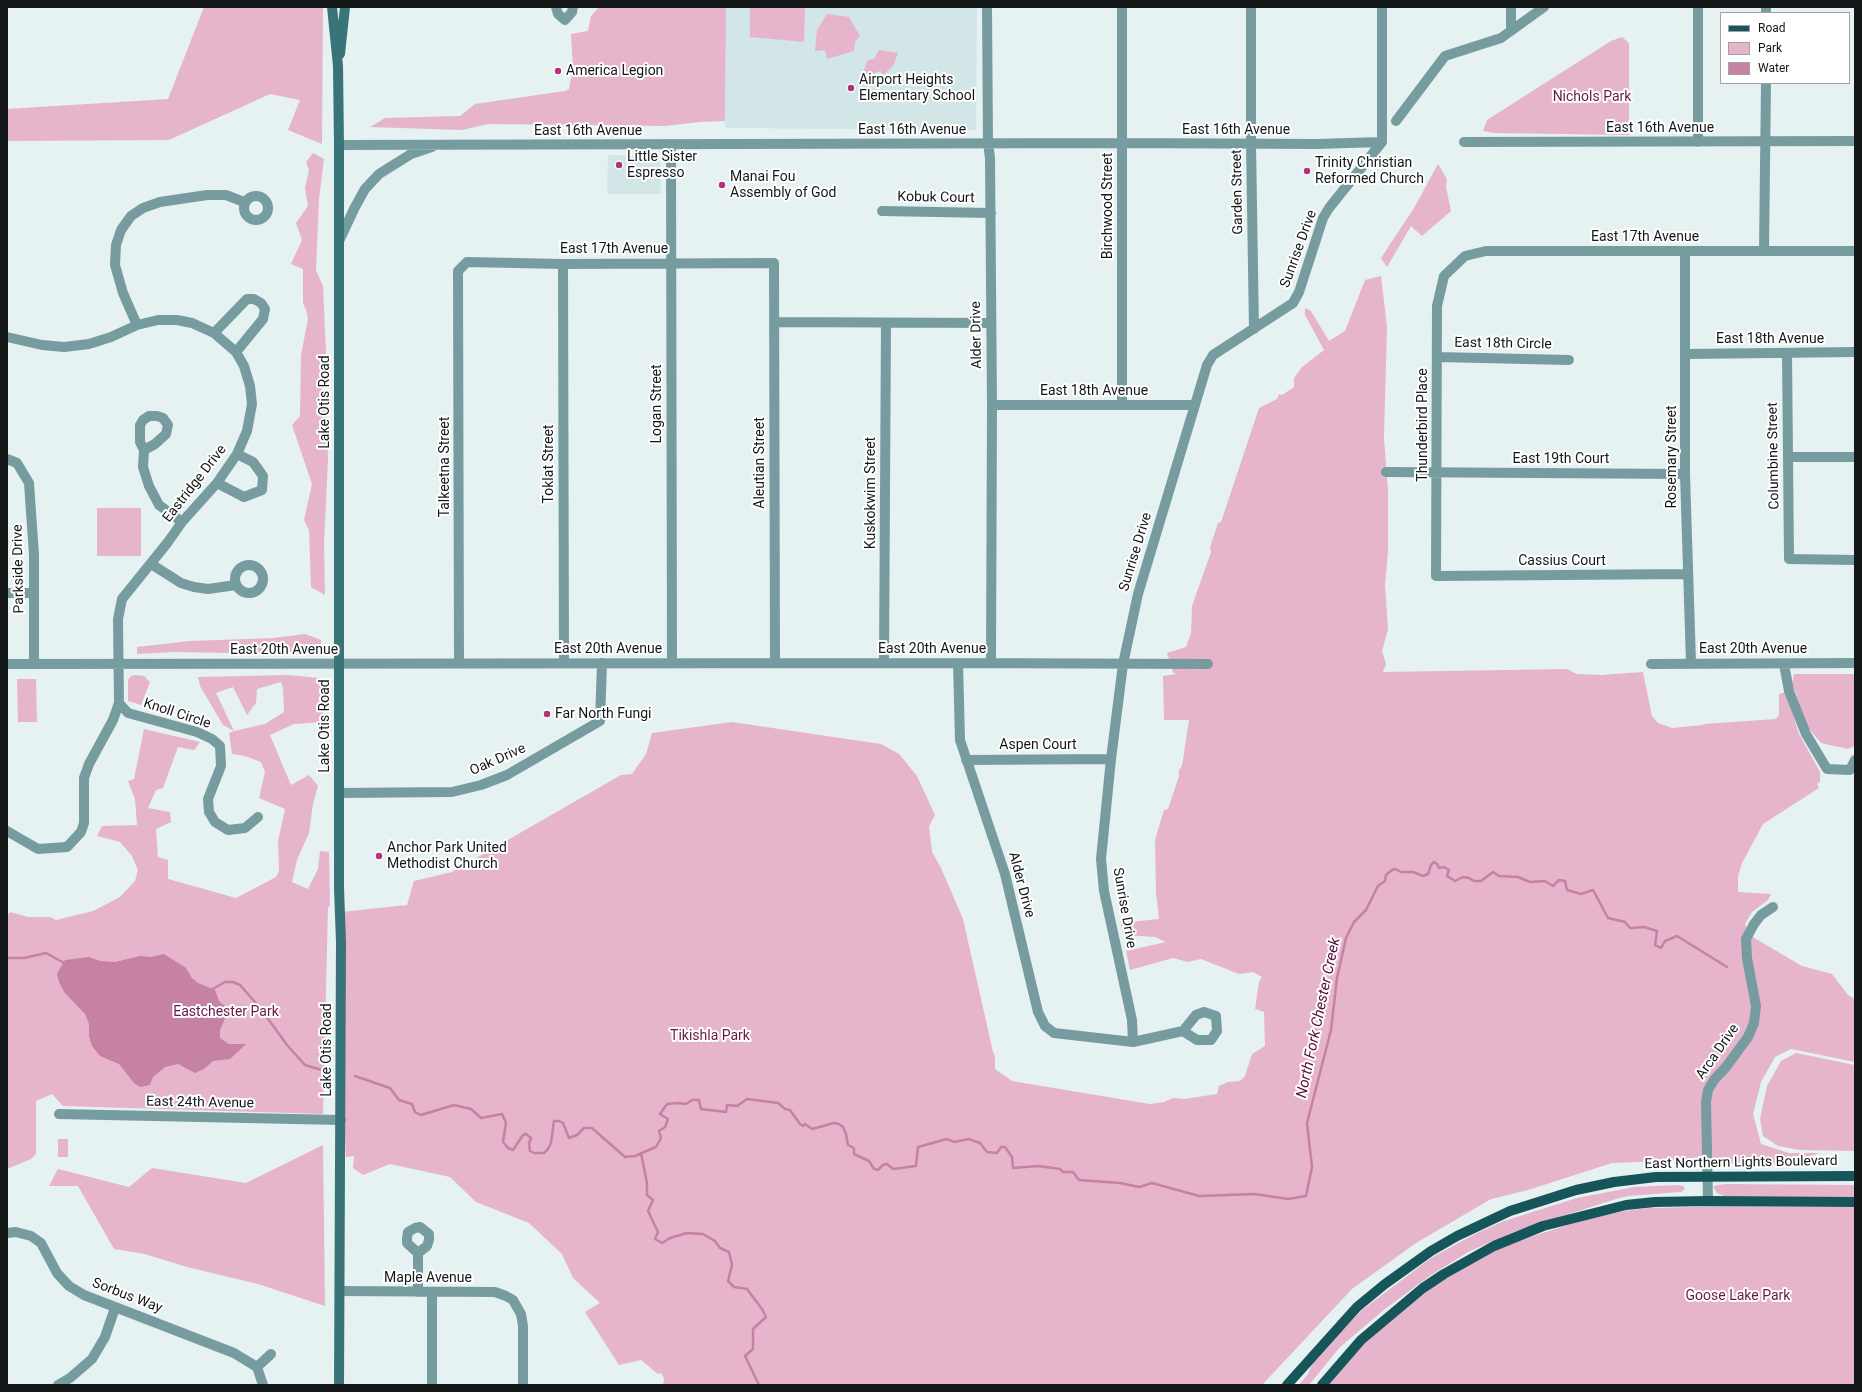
<!DOCTYPE html>
<html>
<head>
<meta charset="utf-8">
<style>
  body { margin:0 }
  #map { position:relative; width:1862px; height:1392px; overflow:hidden; background:#e6f1f1; font-family:Roboto,sans-serif }
  canvas { display:block }
  .frame { position:absolute; inset:0; border:8px solid #141718; pointer-events:none }
  .legend { position:absolute; left:1720px; top:12px; width:130px; height:72px; box-sizing:border-box; background:#fff; border:1px solid #a1a2a3; margin:0; padding:5px 7px; list-style:none; font-size:12px; color:#141718 }
  .legend li { display:flex; align-items:center; gap:8px; height:20px }
  .legend b { width:20px; border:1px solid #a1a2a3 }
</style>
</head>
<body>
<div id="map">
<canvas width="1862" height="1392"></canvas>
<div class="frame"></div>
<ul class="legend">
<li><b style="height:5px;background:#16565a"></b>Road</li>
<li><b style="height:11px;background:#e6b5cb"></b>Park</li>
<li><b style="height:11px;background:#c582a2"></b>Water</li>
</ul>
</div>
<script>
const ctx = document.querySelector('canvas').getContext('2d');
ctx.lineJoin = 'round';
function paint(path, color) { ctx.fillStyle = color; ctx.fill(path, 'evenodd'); }
const shape = rows => new Path2D(rows.map(r => 'M' + r).join(''));
function stroke(path, color, width, dash) { ctx.strokeStyle = color; ctx.lineWidth = width; ctx.lineCap = dash ? 'butt' : 'round'; ctx.setLineDash(dash || []); ctx.stroke(path); }
function write(font, color, halo, rows, align = 'center') {
  ctx.font = font + ' Roboto,sans-serif'; ctx.lineWidth = 4; ctx.setLineDash([]); ctx.textBaseline = 'middle'; ctx.strokeStyle = halo; ctx.fillStyle = color; for (const [text, x, y, turn = 0] of rows) {
    ctx.save(); ctx.translate(x, y); ctx.rotate((+turn || 0) * Math.PI / 180); ctx.textAlign = isNaN(turn) ? turn : align; if (halo) ctx.strokeText(text, 0, 0); ctx.fillText(text, 0, 0); ctx.restore();
  }
}
paint(shape([
  [726,7,977,7,976,130,725,128],
  [608,155,656,156,660,161,661,194,607,194]
]), '#d2e6e7');
paint(shape([
  [204,7,323,7,322,144,288,130,300,100,270,94,169,140,7,141,7,109,168,99],
  [599,7,726,7,725,121,700,122,665,126,488,124,462,130,370,127,385,118,460,116,475,104,565,91,569,89,573,68,571,34,588,31,591,16],
  [750,7,805,7,804,42,750,37],
  [827,14,849,17,860,36,855,42,854,51,827,59,825,50,815,51,817,30],
  [1622,37,1629,43,1629,135,1493,133,1483,131,1487,120,1611,41],
  [879,50,898,53,893,66,883,75,880,71,872,74,863,74,867,61,875,58],
  [313,153,324,159,319,199,316,270,323,286,327,374,320,387,326,393,328,460,324,543,325,595,311,587,309,530,304,520,312,484,292,425,300,416,301,355,308,319,306,310,303,303,303,269,291,264,302,240,296,223,308,206,305,188,309,170,306,162],
  [1438,164,1447,179,1446,187,1451,211,1422,236,1411,226,1387,267,1381,258,1414,208],
  [1381,276,1387,327,1384,438,1388,491,1388,551,1385,585,1388,629,1382,651,1386,664,1383,672,1567,669,1577,674,1601,675,1643,672,1652,716,1658,723,1672,728,1703,725,1704,724,1776,719,1779,715,1779,694,1786,692,1799,734,1820,772,1820,782,1817,784,1819,788,1763,824,1742,863,1738,876,1738,892,1771,894,1768,900,1752,912,1745,924,1751,936,1802,966,1832,974,1848,995,1855,999,1855,1062,1791,1049,1775,1057,1761,1082,1753,1114,1761,1144,1789,1153,1820,1153,1786,1164,1718,1163,1714,1159,1612,1163,1528,1190,1491,1199,1416,1243,1352,1289,1262,1385,663,1385,664,1378,661,1373,658,1374,641,1360,619,1365,585,1312,600,1303,573,1278,562,1254,529,1223,476,1202,450,1177,390,1164,363,1175,353,1168,354,1156,346,1157,342,1066,341,912,407,905,414,881,452,872,621,775,632,774,646,754,652,733,732,722,881,744,899,754,917,776,935,815,929,826,932,852,941,868,963,919,993,1052,995,1056,995,1069,1012,1081,1150,1104,1164,1102,1173,1098,1184,1099,1217,1094,1219,1086,1228,1082,1240,1081,1245,1076,1252,1054,1265,1046,1264,1012,1255,1009,1259,982,1262,977,1253,972,1239,974,1201,959,1188,962,1173,958,1130,970,1126,951,1166,942,1155,937,1123,935,1121,923,1159,919,1156,893,1155,840,1164,810,1168,809,1179,776,1179,770,1182,766,1189,720,1164,720,1163,676,1176,674,1173,672,1167,653,1186,647,1191,633,1192,606,1211,552,1210,547,1218,523,1221,522,1259,408,1277,399,1279,394,1282,395,1294,387,1294,378,1302,367,1324,350,1305,315,1305,308,1311,311,1329,341,1345,331,1365,280],
  [97,508,141,508,141,556,97,556],
  [305,634,321,640,321,652,232,653,174,652,137,654,137,647,190,641,274,638],
  [1794,674,1855,674,1855,746,1848,749,1821,743,1805,724,1796,693,1792,686],
  [135,675,144,676,150,682,141,705,128,701,128,680,131,676],
  [288,675,320,678,324,722,294,724,270,735,291,785,309,775,318,786,313,804,309,833,297,860,292,882,308,889,318,869,320,851,329,852,330,905,328,908,323,1114,63,1106,52,1094,36,1101,36,1154,31,1159,7,1169,7,916,10,912,28,917,50,917,56,920,93,911,120,897,135,881,138,870,132,856,120,842,97,836,102,826,137,825,135,799,128,781,134,779,144,729,200,742,194,750,178,747,163,788,156,790,148,808,170,812,171,822,156,829,158,857,168,860,168,879,236,898,276,877,279,871,278,841,285,809,259,798,265,772,261,762,245,756,232,754,229,733,234,731,223,725,200,686,198,677],
  [281,682,283,688,284,712,265,724,234,731,216,693,233,687,247,715,256,703,257,689],
  [17,679,36,679,37,722,18,722],
  [1796,1053,1855,1065,1855,1151,1800,1150,1778,1146,1763,1136,1760,1119,1767,1086,1781,1061],
  [58,1139,68,1139,68,1157,58,1157],
  [323,1145,325,1306,258,1284,187,1267,145,1254,114,1249,78,1186,49,1186,58,1169,129,1187,152,1168,246,1183],
  [1725,1184,1855,1185,1855,1197,1726,1197,1717,1193,1713,1186],
  [1677,1185,1683,1186,1685,1189,1681,1192,1628,1196,1616,1199,1516,1231,1470,1251,1431,1275,1385,1309,1340,1347,1309,1385,1299,1385,1308,1374,1314,1359,1362,1310,1431,1258,1475,1234,1504,1221,1577,1198,1634,1187],
  [1738,1206,1855,1207,1855,1385,1327,1385,1369,1338,1434,1286,1482,1257,1515,1242,1583,1220,1624,1211,1649,1208]
]), '#e6b5cb');
paint(shape([
  [164,954,186,968,192,978,198,983,215,990,219,1001,227,1008,227,1014,220,1030,220,1038,229,1044,246,1044,230,1059,213,1061,204,1069,195,1073,178,1064,165,1067,153,1077,150,1085,140,1087,134,1083,119,1064,100,1056,92,1046,89,1036,89,1024,85,1014,64,992,59,982,57,974,65,960,89,957,100,961,115,962,140,956,151,957]
]), '#c582a2');
stroke(shape([
  [7,958,24,958,46,953,66,964],
  [211,990,225,982,233,982,240,985,261,1009,287,1045,305,1065,325,1071],
  [355,1076,390,1088,399,1100,412,1104,415,1112,421,1115,454,1105,471,1109,481,1118,502,1114,506,1123,503,1142,508,1148,513,1150,523,1135,526,1134,531,1138,529,1144,530,1151,534,1153,544,1153,548,1149,551,1143,554,1121,559,1121,563,1123,569,1138,577,1135,584,1128,592,1128,625,1157,635,1156,656,1147,661,1138,659,1131,665,1127,668,1119,660,1114,667,1104,678,1103,686,1104,692,1100,699,1100,701,1109,726,1112,727,1105,737,1106,747,1099,778,1103,785,1109,790,1110,800,1124,803,1126,805,1124,812,1129,834,1123,839,1124,843,1127,846,1134,848,1145,854,1148,854,1154,869,1161,874,1169,878,1170,883,1165,887,1164,893,1169,916,1166,918,1147,947,1139,954,1142,969,1139,980,1143,987,1152,997,1153,1001,1147,1005,1147,1012,1157,1013,1168,1038,1166,1060,1169,1063,1172,1073,1172,1079,1180,1120,1183,1139,1187,1152,1183,1199,1196,1255,1194,1288,1199,1306,1196,1312,1167,1307,1123,1331,1030,1337,978,1346,938,1354,922,1366,910,1378,886,1385,881,1386,875,1392,870,1395,869,1401,872,1413,872,1423,876,1428,874,1431,865,1434,862,1437,864,1439,868,1444,867,1449,870,1447,876,1455,881,1463,877,1469,878,1474,881,1481,881,1493,872,1499,876,1518,877,1530,882,1545,881,1553,886,1559,880,1565,881,1567,890,1581,894,1593,890,1608,918,1625,922,1630,928,1644,927,1657,931,1655,945,1661,948,1665,941,1677,936,1727,967],
  [641,1153,647,1183,647,1195,653,1200,648,1211,658,1232,655,1239,662,1243,670,1238,687,1233,703,1234,715,1241,720,1248,729,1252,732,1265,728,1281,734,1287,747,1289,762,1309,766,1317,753,1329,753,1349,745,1356,759,1385]
]), '#c582a2', 2.5);
stroke(shape([
  [556,7,558,14,565,20,572,12,573,7],
  [987,7,988,143,990,158,992,405,991,663],
  [1251,7,1251,144,1254,329],
  [1382,7,1382,142],
  [1511,7,1511,31],
  [1698,7,1698,142],
  [1766,7,1766,13],
  [1396,121,1445,56,1501,38,1544,7],
  [1464,142,1855,141],
  [339,145,1122,143,1316,144,1382,142],
  [671,145,672,663],
  '244 208a12 12 0 1 1 24 0a12 12 0 1 1-24 0Z',
  [882,211,991,213],
  [339,241,355,207,365,189,379,174,411,154,432,147],
  [1685,251,1685,474,1691,663],
  [1764,251,1766,83],
  [563,264,564,663],
  [774,322,991,323],
  [137,325,123,293,115,265,116,245,121,230,131,216,143,208,160,202,207,195,226,195,244,202],
  [214,333,247,299,254,299,261,303,265,309,263,319,236,352],
  [7,337,42,345,64,347,89,344,111,337,137,325,158,320,177,320,192,323,214,333,236,352,244,366,250,386,252,404,247,431,237,454,217,483,182,522,168,542,122,599,118,619,119,703,113,720,89,764,84,778,84,823,81,832,67,847,38,849,7,831],
  [1787,353,1789,559,1855,560],
  [1686,354,1855,352],
  [1437,357,1569,360],
  [992,405,1195,405],
  [1122,405,1122,7],
  [144,450,155,444,166,434,168,425,163,418,157,416,149,416,143,420,140,425,140,442,144,450,143,467,149,486,159,505,182,522],
  [1788,457,1855,457],
  [7,459,17,463,29,483,34,555,34,664],
  [1386,472,1685,474],
  [217,483,244,497,262,490,263,476,253,462,237,454],
  [151,564,181,583,194,587,208,589,236,585],
  '235 579a14 14 0 1 1 28 0a14 14 0 1 1-28 0Z',
  [1688,574,1436,576,1437,306,1444,276,1465,256,1486,251,1855,251],
  [7,593,34,593],
  [459,663,458,271,467,262,563,264,774,263,775,663],
  [884,663,886,323],
  [958,663,960,740,1005,874,1038,1012,1045,1026,1054,1033,1133,1042,1183,1031,1197,1040,1211,1040,1217,1031,1216,1016,1204,1012,1196,1015,1183,1031],
  [7,664,958,663,1208,664],
  [1651,664,1855,663],
  [1784,664,1789,691,1806,734,1827,769,1850,770,1855,760],
  [119,703,128,713,197,732,212,739,220,746,221,766,208,799,209,812,215,822,228,830,245,828,258,817],
  [966,760,1111,759],
  [339,793,452,792,481,785,507,775,600,721,602,663],
  [1133,1042,1132,1020,1104,891,1101,859,1111,759,1123,664,1138,594,1207,365,1213,355,1293,303,1299,292,1323,218,1329,208,1382,142],
  [59,1114,341,1120],
  [1708,1201,1706,1102,1708,1090,1714,1080,1726,1067,1748,1037,1754,1023,1756,1006,1747,958,1746,939,1754,924,1761,915,1773,907],
  [7,1233,16,1232,31,1236,41,1243,57,1273,69,1286,84,1295,234,1353,257,1367,271,1354],
  [418,1253,407,1243,407,1238,408,1232,415,1228,420,1227,429,1234,429,1240,427,1246,418,1253,418,1292],
  [340,1291,495,1292,506,1296,513,1300,521,1314,523,1326,523,1385],
  [432,1292,432,1385],
  [257,1367,263,1385],
  [58,1385,70,1378,92,1359,105,1337,115,1308]
]), '#779c9f', 10);
stroke(shape([
  [332,7,338,66,339,145,339,888,341,942,339,1385],
  [340,54,345,7]
]), '#397479', 10);
stroke(shape([
  [1287,1385,1357,1307,1385,1284,1431,1251,1457,1236,1510,1211,1576,1190,1614,1182,1656,1177,1855,1176],
  [1322,1385,1361,1340,1423,1288,1444,1274,1494,1246,1543,1226,1626,1205,1655,1202,1708,1201,1855,1202]
]), '#16565a', 10);
for (const [x, y, r, color] of [
  [558,71,4,"#b3327c"],
  [851,88,4,"#b3327c"],
  [619,165,4,"#b3327c"],
  [1307,171,4,"#b3327c"],
  [722,185,4,"#b3327c"],
  [547,714,4,"#b3327c"],
  [379,856,4,"#b3327c"]
]) { const dot = new Path2D(); dot.arc(x, y, r, 0, 2 * Math.PI); ctx.fillStyle = color; ctx.fill(dot); stroke(dot, '#fff', 1.5); }
write('14px', '#141718', '#fff', [
  ["America Legion",566,71],
  ["Airport Heights",859,80],
  ["Elementary School",859,96],
  ["Little Sister",627,157],
  ["Espresso",627,173],
  ["Trinity Christian",1315,163],
  ["Reformed Church",1315,179],
  ["Manai Fou",730,177],
  ["Assembly of God",730,193],
  ["Far North Fungi",555,714],
  ["Anchor Park United",387,848],
  ["Methodist Church",387,864]
], 'left');
write('14px', '#681a47', '#fff', [
  ["Nichols Park",1592,97],
  ["Eastchester Park",226,1012],
  ["Tikishla Park",710,1036],
  ["Goose Lake Park",1738,1296]
]);
write('14px', '#141718', '#fff', [
  ["East 16th Avenue",1660,128],
  ["East 16th Avenue",912,130],
  ["East 16th Avenue",1236,130],
  ["East 16th Avenue",588,131],
  ["Garden Street",1238,192,-91],
  ["Kobuk Court",936,198,1],
  ["Birchwood Street",1108,206,-90],
  ["East 17th Avenue",1645,237],
  ["East 17th Avenue",614,249],
  ["Sunrise Drive",1299,249,-70],
  ["Alder Drive",977,335,-91],
  ["East 18th Avenue",1770,339],
  ["East 18th Circle",1503,344,1],
  ["East 18th Avenue",1094,391],
  ["Lake Otis Road",325,402,-90],
  ["Logan Street",657,404,-90],
  ["Thunderbird Place",1423,425,-90],
  ["Columbine Street",1774,456,-91],
  ["Rosemary Street",1672,457,-90],
  ["East 19th Court",1561,459],
  ["Aleutian Street",760,463,-90],
  ["Toklat Street",549,464,-90],
  ["Talkeetna Street",445,467,-90],
  ["Eastridge Drive",195,484,-52],
  ["Kuskokwim Street",871,493,-90],
  ["Sunrise Drive",1136,552,-73],
  ["Cassius Court",1562,561],
  ["Parkside Drive",19,569,-91],
  ["East 20th Avenue",608,649],
  ["East 20th Avenue",932,649],
  ["East 20th Avenue",1753,649],
  ["East 20th Avenue",284,650],
  ["Knoll Circle",177,714,18],
  ["Lake Otis Road",325,726,-90],
  ["Aspen Court",1038,745],
  ["Oak Drive",498,760,-24],
  ["Alder Drive",1021,885,75],
  ["Sunrise Drive",1124,908,80],
  ["Lake Otis Road",327,1050,-90],
  ["Arca Drive",1718,1052,-55],
  ["East 24th Avenue",200,1103,1],
  ["East Northern Lights Boulevard",1741,1163,-1],
  ["Maple Avenue",428,1278],
  ["Sorbus Way",127,1296,21]
]);
write('italic 15px', '#5b0b3c', '#fff', [
  ["North Fork Chester Creek",1319,1018,-78]
]);
</script>
</body>
</html>
